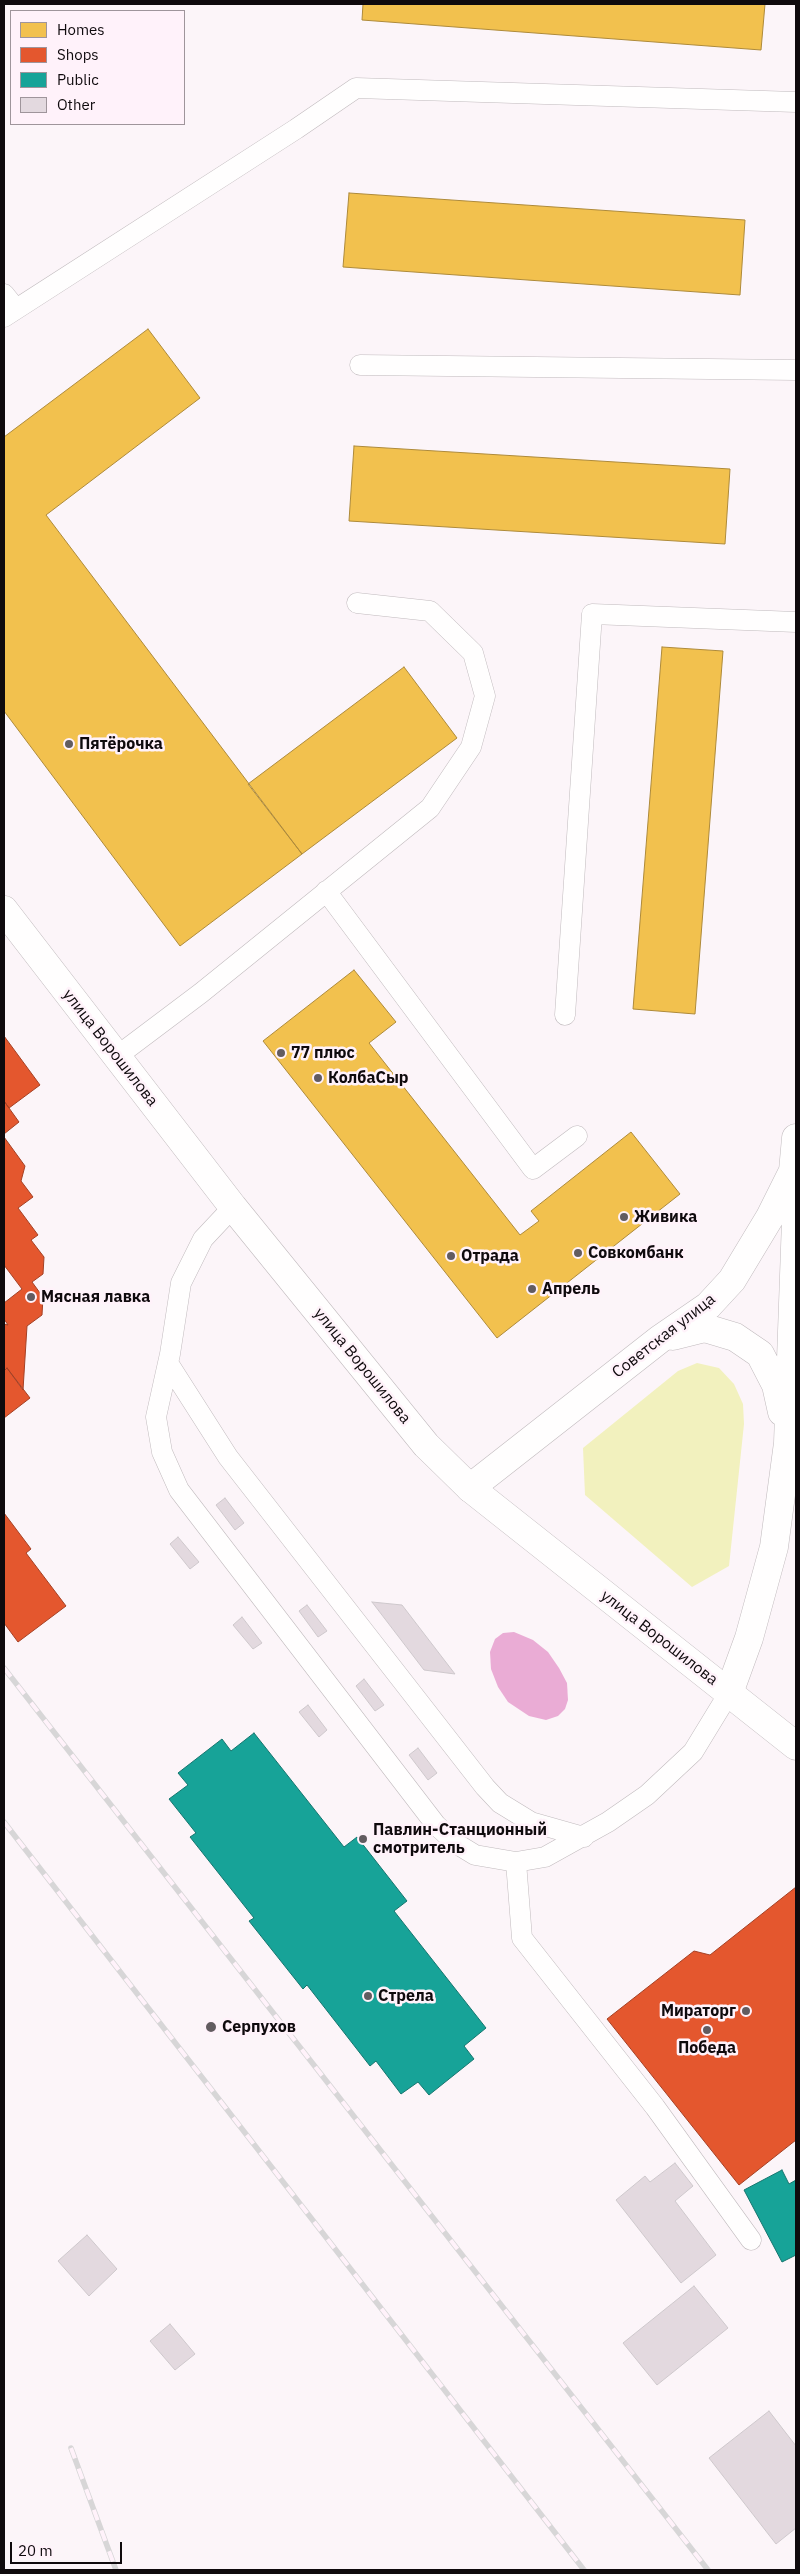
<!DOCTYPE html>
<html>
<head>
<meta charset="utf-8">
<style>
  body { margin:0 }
  #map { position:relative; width:800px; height:2574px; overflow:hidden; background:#fcf5f9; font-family:"IBM Plex Sans",sans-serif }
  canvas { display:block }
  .frame { position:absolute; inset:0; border:5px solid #0f0a0d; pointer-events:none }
  .legend { position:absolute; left:10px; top:10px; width:175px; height:115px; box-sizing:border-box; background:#fff2fa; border:1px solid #9f959b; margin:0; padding:6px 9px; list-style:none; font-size:15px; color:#0f0a0d }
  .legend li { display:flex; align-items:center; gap:10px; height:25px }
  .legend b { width:25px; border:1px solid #9f959b }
  .scale { position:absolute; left:10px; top:2542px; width:112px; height:22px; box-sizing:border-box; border:2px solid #0f0a0d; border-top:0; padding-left:6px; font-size:15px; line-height:18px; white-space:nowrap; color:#0f0a0d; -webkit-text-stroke:4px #fff2fa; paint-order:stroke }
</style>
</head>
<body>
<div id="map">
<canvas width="800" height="2574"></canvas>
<div class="frame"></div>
<ul class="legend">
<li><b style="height:14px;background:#f2c14e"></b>Homes</li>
<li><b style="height:14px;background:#e4572e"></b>Shops</li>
<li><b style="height:14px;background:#17a398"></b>Public</li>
<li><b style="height:14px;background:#e3d9df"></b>Other</li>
</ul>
<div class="scale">20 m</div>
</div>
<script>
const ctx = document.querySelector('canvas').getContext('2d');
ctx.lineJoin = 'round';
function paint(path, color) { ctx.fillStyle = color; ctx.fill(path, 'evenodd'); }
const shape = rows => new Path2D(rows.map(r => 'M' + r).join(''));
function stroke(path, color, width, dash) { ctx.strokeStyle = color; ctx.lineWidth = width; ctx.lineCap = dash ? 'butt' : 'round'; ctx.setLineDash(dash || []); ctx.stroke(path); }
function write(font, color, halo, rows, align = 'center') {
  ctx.font = font + ' "IBM Plex Sans",sans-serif'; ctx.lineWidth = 5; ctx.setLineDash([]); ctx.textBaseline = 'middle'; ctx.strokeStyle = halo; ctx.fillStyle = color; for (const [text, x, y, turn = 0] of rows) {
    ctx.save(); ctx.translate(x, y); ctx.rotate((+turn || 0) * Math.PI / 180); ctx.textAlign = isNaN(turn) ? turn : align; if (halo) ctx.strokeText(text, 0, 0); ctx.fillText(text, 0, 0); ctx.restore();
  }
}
paint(shape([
  [697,1363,719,1368,734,1384,743,1404,744,1424,729,1566,692,1587,585,1495,583,1448,678,1371]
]), '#f2f1be');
paint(shape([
  [514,1632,533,1640,548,1652,559,1668,567,1683,568,1700,565,1709,558,1716,546,1720,529,1716,508,1702,498,1687,491,1669,490,1652,495,1639,503,1633]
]), '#eaacd5');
const homes = shape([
  [363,4,765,4,761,50,362,20,363,4],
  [349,193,745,220,740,295,343,267,349,193],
  [148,329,200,398,46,515,302,854,180,946,4,711,4,437,148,329],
  [354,446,730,469,725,544,349,521,354,446],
  [662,647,723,651,695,1014,633,1009,662,647],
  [404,667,457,738,302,854,248,784,404,667],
  [354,970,396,1022,369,1043,520,1235,539,1221,531,1211,631,1132,680,1194,497,1338,263,1041,354,970]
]);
paint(homes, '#f2c14e');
stroke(homes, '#ae8a3a', 1);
const shops = shape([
  [4,1036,40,1085,9,1108,4,1101,4,1036],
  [4,1101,19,1122,4,1134,4,1101],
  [4,1137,25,1166,21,1181,33,1197,18,1208,38,1235,31,1240,44,1257,43,1274,32,1282,43,1297,42,1315,27,1326,23,1390,7,1368,4,1371,4,1324,8,1325,4,1319,4,1303,22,1289,4,1265,4,1137],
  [7,1368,30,1398,4,1418,4,1371,7,1368],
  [4,1513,31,1549,26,1553,66,1606,18,1642,4,1623,4,1513],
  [796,1887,796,2140,739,2185,607,2019,694,1951,710,1955,796,1887]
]);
paint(shops, '#e4572e');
stroke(shops, '#a44024', 1);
const public = shape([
  [254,1733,344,1847,357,1837,407,1901,394,1911,486,2028,464,2046,474,2059,429,2095,418,2082,401,2094,376,2061,370,2066,307,1985,303,1989,249,1921,254,1918,190,1837,196,1833,169,1799,188,1785,178,1773,222,1739,231,1751,254,1733],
  [782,2170,789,2184,796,2180,796,2255,782,2262,744,2190,782,2170]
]);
paint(public, '#17a398');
stroke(public, '#15756e', 1);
const building = shape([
  [225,1498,244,1523,235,1530,216,1505,225,1498],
  [178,1537,199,1562,190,1569,170,1544,178,1537],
  [372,1602,402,1605,455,1674,424,1670,372,1602],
  [307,1605,327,1631,318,1637,299,1611,307,1605],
  [242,1617,262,1643,253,1649,233,1625,242,1617],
  [364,1679,384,1705,375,1711,356,1686,364,1679],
  [308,1705,327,1730,319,1737,299,1712,308,1705],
  [418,1748,437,1773,428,1780,409,1755,418,1748],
  [675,2163,693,2186,675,2201,716,2255,681,2283,616,2200,645,2176,650,2182,675,2163],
  [87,2235,117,2269,89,2296,58,2261,87,2235],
  [694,2286,728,2328,657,2385,623,2343,694,2286],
  [170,2324,195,2354,175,2370,150,2341,170,2324],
  [769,2411,796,2446,796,2528,776,2544,709,2458,769,2411]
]);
paint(building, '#e3d9df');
stroke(building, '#cec8cc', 1);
const service = shape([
  [4,294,16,309],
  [4,317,296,129,356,88,796,102],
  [360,365,796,370],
  [326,891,533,1169,577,1136],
  [565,1015,592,614,796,622],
  [116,1057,201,993,430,808,471,747,485,696,473,653,430,611,357,603],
  [233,1207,203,1239,181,1283,170,1354,156,1417,162,1452,179,1490,436,1825,457,1844,475,1855,516,1862,545,1857,608,1822,647,1795,693,1752,729,1693],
  [168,1363,228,1457,485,1787,500,1803,531,1822,584,1837],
  [516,1862,522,1938,655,2107,751,2240]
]);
const tertiary = shape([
  [673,1336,705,1328,735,1337,760,1354,776,1385,782,1412],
  [470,1488,660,1339,708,1306,732,1280,770,1217,793,1171,796,1138],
  [729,1693,749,1638,774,1547,788,1443,796,1220,793,1171]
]);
const secondary = shape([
  [4,910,233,1207,426,1445,470,1488,796,1746]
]);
stroke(service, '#c0babd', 21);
stroke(tertiary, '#c0babd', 29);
stroke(secondary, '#c0babd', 29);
stroke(service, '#fffefe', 20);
stroke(tertiary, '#fffefe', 28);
stroke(secondary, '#fffefe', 28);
const rail = shape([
  [4,1668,708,2570],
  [4,1822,584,2570],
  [71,2448,116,2570]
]);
stroke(rail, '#d7d6d7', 5.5);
stroke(rail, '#fff2fa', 4, [11]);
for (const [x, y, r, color] of [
  [69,744,5,"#625c60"],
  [281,1053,5,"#625c60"],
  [318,1078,5,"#625c60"],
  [624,1217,5,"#625c60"],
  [578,1253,5,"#625c60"],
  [451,1256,5,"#625c60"],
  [532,1289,5,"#625c60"],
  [31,1297,5,"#625c60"],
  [363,1839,5,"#625c60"],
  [368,1996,5,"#625c60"],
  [746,2011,5,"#625c60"],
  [211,2027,6,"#625c60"],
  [707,2030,5,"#625c60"]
]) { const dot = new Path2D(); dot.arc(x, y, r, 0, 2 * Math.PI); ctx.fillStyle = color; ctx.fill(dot); stroke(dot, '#fff2fa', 2); }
write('bold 16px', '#0f0a0d', '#fff2fa', [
  ["Пятёрочка",79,744],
  ["77 плюс",291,1053],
  ["КолбаСыр",328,1078],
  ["Живика",634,1217],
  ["Совкомбанк",588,1253],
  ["Отрада",461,1256],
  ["Апрель",542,1289],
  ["Мясная лавка",41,1297],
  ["Павлин-Станционный",373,1830],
  ["смотритель",373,1848],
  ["Стрела",378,1996],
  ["Мираторг",736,2011,"right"],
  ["Серпухов",222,2027],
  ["Победа",707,2048,"center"]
], 'left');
write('16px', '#0f0a0d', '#fff2fa', [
  ["улица Ворошилова",110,1048,52],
  ["Советская улица",664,1336,-38],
  ["улица Ворошилова",362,1366,51],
  ["улица Ворошилова",659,1638,38]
]);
</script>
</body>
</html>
